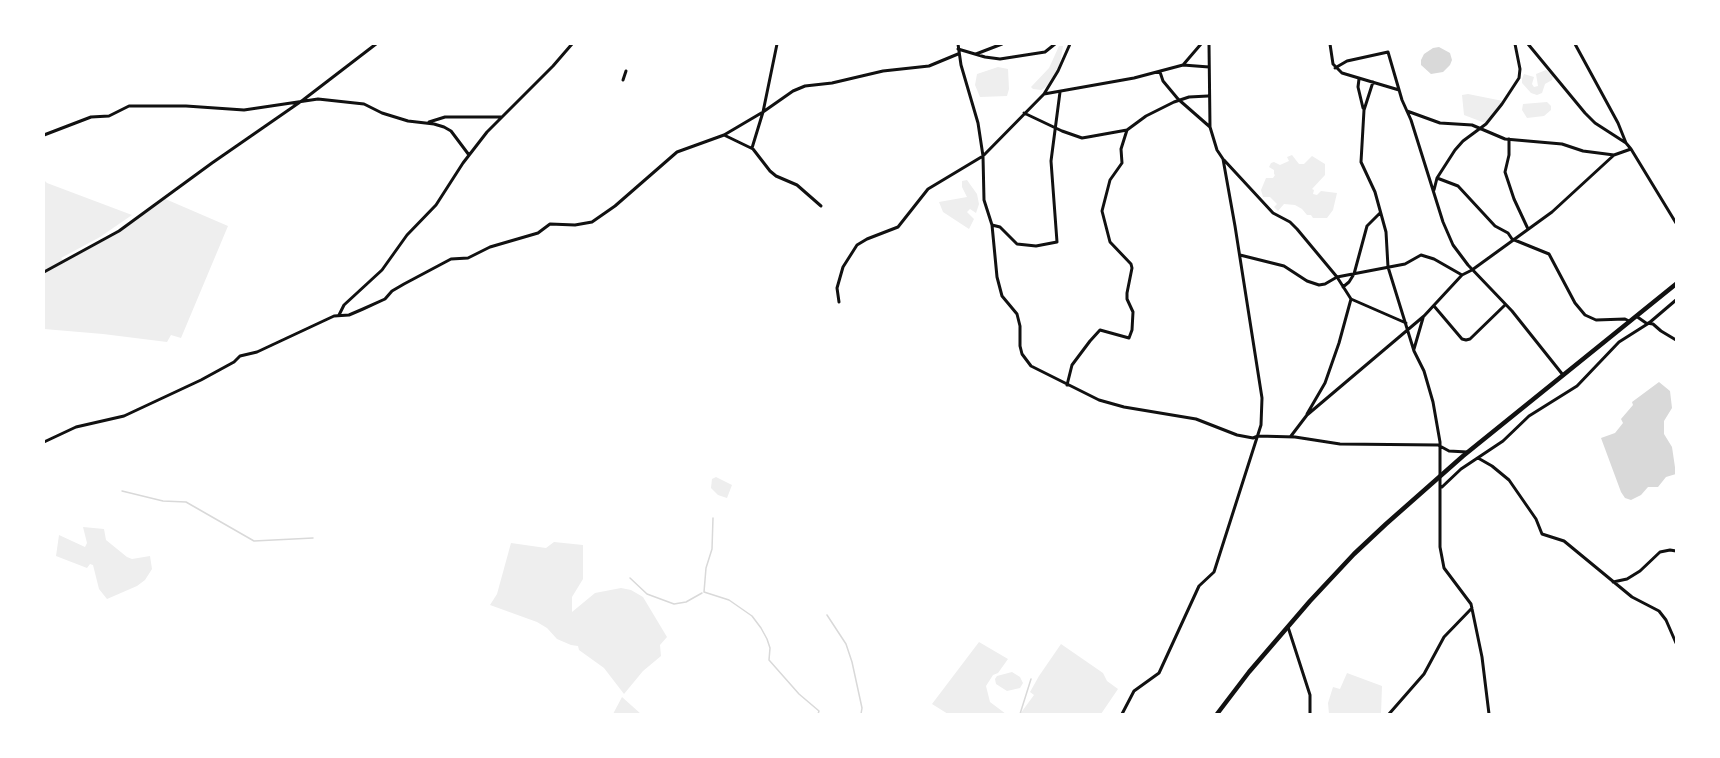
<!DOCTYPE html>
<html>
<head>
<meta charset="utf-8">
<style>
  body { margin:0 }
  #map { position:relative; width:1720px; height:758px; overflow:hidden; background:#fff; font-family:"Roboto Condensed",sans-serif }
  canvas { display:block }
  .frame { position:absolute; inset:0; border:45px solid #fff; pointer-events:none }
</style>
</head>
<body>
<div id="map">
<canvas width="1720" height="758"></canvas>
<div class="frame"></div>
</div>
<script>
const ctx = document.querySelector('canvas').getContext('2d');
ctx.lineJoin = 'round';
function paint(path, color) { ctx.fillStyle = color; ctx.fill(path, 'evenodd'); }
const shape = rows => new Path2D(rows.map(r => 'M' + r).join(''));
function stroke(path, color, width, dash) { ctx.strokeStyle = color; ctx.lineWidth = width; ctx.lineCap = dash ? 'butt' : 'round'; ctx.setLineDash(dash || []); ctx.stroke(path); }
paint(shape([
  [1059,46,1063,46,1059,69,1046,87,1041,90,1033,89,1031,87,1049,68],
  [998,67,1008,69,1009,89,1007,96,980,97,975,85,977,74],
  [1546,70,1553,76,1552,80,1545,84,1542,93,1537,95,1531,93,1522,83,1522,79,1524,74,1534,77,1532,84,1534,87,1538,86,1536,74],
  [1468,94,1503,101,1485,123,1464,115,1462,95],
  [1547,102,1551,106,1551,110,1544,116,1527,118,1522,110,1523,104],
  [1292,155,1299,164,1304,164,1312,156,1325,164,1325,175,1312,189,1314,190,1313,194,1317,195,1321,191,1337,193,1333,210,1327,218,1313,218,1311,215,1307,215,1302,209,1295,205,1284,204,1278,211,1274,207,1277,204,1270,197,1263,197,1261,190,1266,178,1273,178,1275,175,1274,174,1274,170,1269,167,1271,163,1274,162,1280,165,1289,161,1287,157],
  [44,180,47,183,132,215,100,237,61,258,63,260,119,231,163,198,228,226,181,338,171,335,167,342,103,334,44,329],
  [967,180,977,194,979,204,976,213,970,209,967,212,974,219,969,229,943,212,939,202,967,197,962,187,962,181],
  [716,477,732,485,727,498,718,495,711,488,712,479],
  [83,527,104,529,106,540,127,557,132,559,150,556,152,569,145,580,137,586,107,599,99,589,93,565,90,564,87,568,56,556,59,535,85,547,87,543],
  [554,542,583,545,583,579,572,597,572,612,595,593,621,588,631,590,643,597,667,637,660,645,661,656,643,671,624,694,604,668,579,650,578,646,571,645,557,639,547,628,537,622,490,605,497,594,511,543,546,548],
  [979,642,1008,659,998,673,993,675,986,686,990,702,1006,714,948,714,932,704],
  [1061,644,1103,673,1107,681,1118,689,1101,714,1020,714,1034,695,1030,692,1039,676],
  [1012,672,1020,677,1023,683,1020,688,1007,691,996,684,995,679,997,676],
  [1347,673,1382,686,1381,714,1329,714,1328,703,1333,687,1340,689],
  [622,697,641,714,613,714]
]), '#eee');
paint(shape([
  [1439,47,1450,53,1452,60,1450,65,1443,72,1431,74,1421,65,1421,60,1424,54,1433,48],
  [1659,382,1670,391,1672,408,1664,421,1664,434,1672,447,1676,474,1666,477,1658,487,1648,487,1641,495,1631,500,1625,498,1621,492,1601,438,1615,433,1623,423,1621,419,1633,405,1632,402]
]), '#d9d9d9');
stroke(shape([
  [122,491,163,501,186,502,254,541,313,538],
  [713,518,712,549,706,568,704,592,729,600,752,616,761,628,767,639,770,648,769,660,799,694,819,711,818,714],
  [630,578,647,594,674,604,686,602,702,593],
  [827,615,846,644,852,662,862,708,861,714],
  [1020,714,1031,679]
]), '#d9d9d9', 1.5);
stroke(shape([
  [958,44,961,65,978,123,983,156,984,200,992,225,997,277,1002,296,1017,314,1020,326,1020,346,1022,354,1031,366,1099,400,1124,407,1196,419,1237,435,1253,438,1258,436,1295,437,1340,444,1438,445,1449,451,1467,452],
  [1330,44,1333,64,1342,73,1399,90],
  [1528,44,1585,113,1595,123,1626,143,1631,149,1676,223],
  [1575,44,1618,123,1626,143],
  [958,49,985,57,1000,59,1045,52,1055,44],
  [976,54,1002,44],
  [1183,65,1201,44],
  [1335,68,1347,61,1388,52,1402,100,1411,120,1443,222,1453,245,1468,265,1512,311,1563,375],
  [1160,72,1163,81,1178,99,1210,127],
  [1359,79,1358,87,1363,108],
  [623,80,626,71],
  [1373,82,1364,110,1361,162,1375,192,1386,232,1388,267,1414,351,1424,371,1433,402,1440,442,1440,547,1444,568,1471,604,1482,657,1489,714],
  [1044,94,1134,78,1183,65,1209,67],
  [1407,111,1440,123,1472,125,1505,139,1562,144,1583,151,1614,155,1631,149],
  [1024,113,1062,131,1082,138,1088,137,1127,130,1146,116,1174,102,1189,97,1208,96],
  [429,122,445,117,501,117],
  [44,135,91,117,109,116,129,106,186,106,244,110,318,99,364,104,382,113,408,121,434,124,444,127,451,131,469,155],
  [724,135,753,149,770,171,776,176,797,185,821,206],
  [1509,139,1509,155,1505,172,1514,199,1528,229],
  [752,148,763,112,777,44],
  [1224,160,1273,213,1290,222,1297,229,1337,277,1351,299,1406,323],
  [1437,178,1458,186,1495,226,1508,233,1512,239,1549,254,1575,303,1585,315,1596,320,1625,319,1629,321],
  [1434,190,1437,178,1455,150,1463,141,1486,124,1502,104,1519,78,1520,69,1515,44],
  [992,225,1000,227,1017,244,1036,246,1057,242,1051,161,1060,92],
  [1240,255,1284,266,1307,281,1319,285,1325,284,1337,277,1405,264,1421,255,1434,259,1462,275],
  [44,272,119,231,212,163,303,100,376,44],
  [1343,287,1349,282,1354,274,1367,226,1380,213],
  [839,302,837,288,843,267,857,245,867,239,898,227,928,189,983,156,1044,94,1058,71,1070,44],
  [1434,306,1462,339,1466,340,1470,339,1505,305],
  [339,315,344,305,382,270,407,235,436,205,463,163,487,132,553,66,572,44],
  [1636,316,1646,323,1653,324,1661,331,1676,340],
  [1414,349,1423,318],
  [1067,385,1072,365,1090,341,1100,330,1129,338,1132,330,1133,312,1127,299,1127,293,1132,268,1131,264,1110,242,1102,211,1110,180,1122,163,1121,149,1127,130],
  [1307,414,1325,383,1339,343,1351,299],
  [1291,436,1307,415,1424,316,1462,275,1472,270,1552,212,1614,155],
  [44,442,76,427,124,416,201,380,234,362,240,356,257,352,334,316,349,315,363,309,385,299,392,291,404,284,451,259,468,258,490,247,538,233,550,224,575,225,592,222,615,206,677,152,724,135,763,112,793,91,805,86,832,83,883,71,929,66,958,54],
  [1478,458,1492,466,1509,480,1536,519,1542,534,1564,541,1632,597,1659,611,1666,620,1676,643],
  [1442,487,1461,469,1503,441,1529,416,1577,386,1619,342,1649,323,1676,300],
  [1613,582,1627,579,1640,571,1660,552,1670,550,1676,551],
  [1288,627,1310,695,1310,714],
  [1122,714,1134,691,1159,673,1199,586,1214,572,1261,425,1262,398,1235,226,1223,159,1217,150,1210,127,1209,44],
  [1389,714,1424,674,1444,637,1472,608]
]), '#111', 3);
stroke(shape([
  [1217,714,1249,672,1310,601,1354,554,1386,524,1463,456,1676,284]
]), '#111', 4.5);
</script>
</body>
</html>
